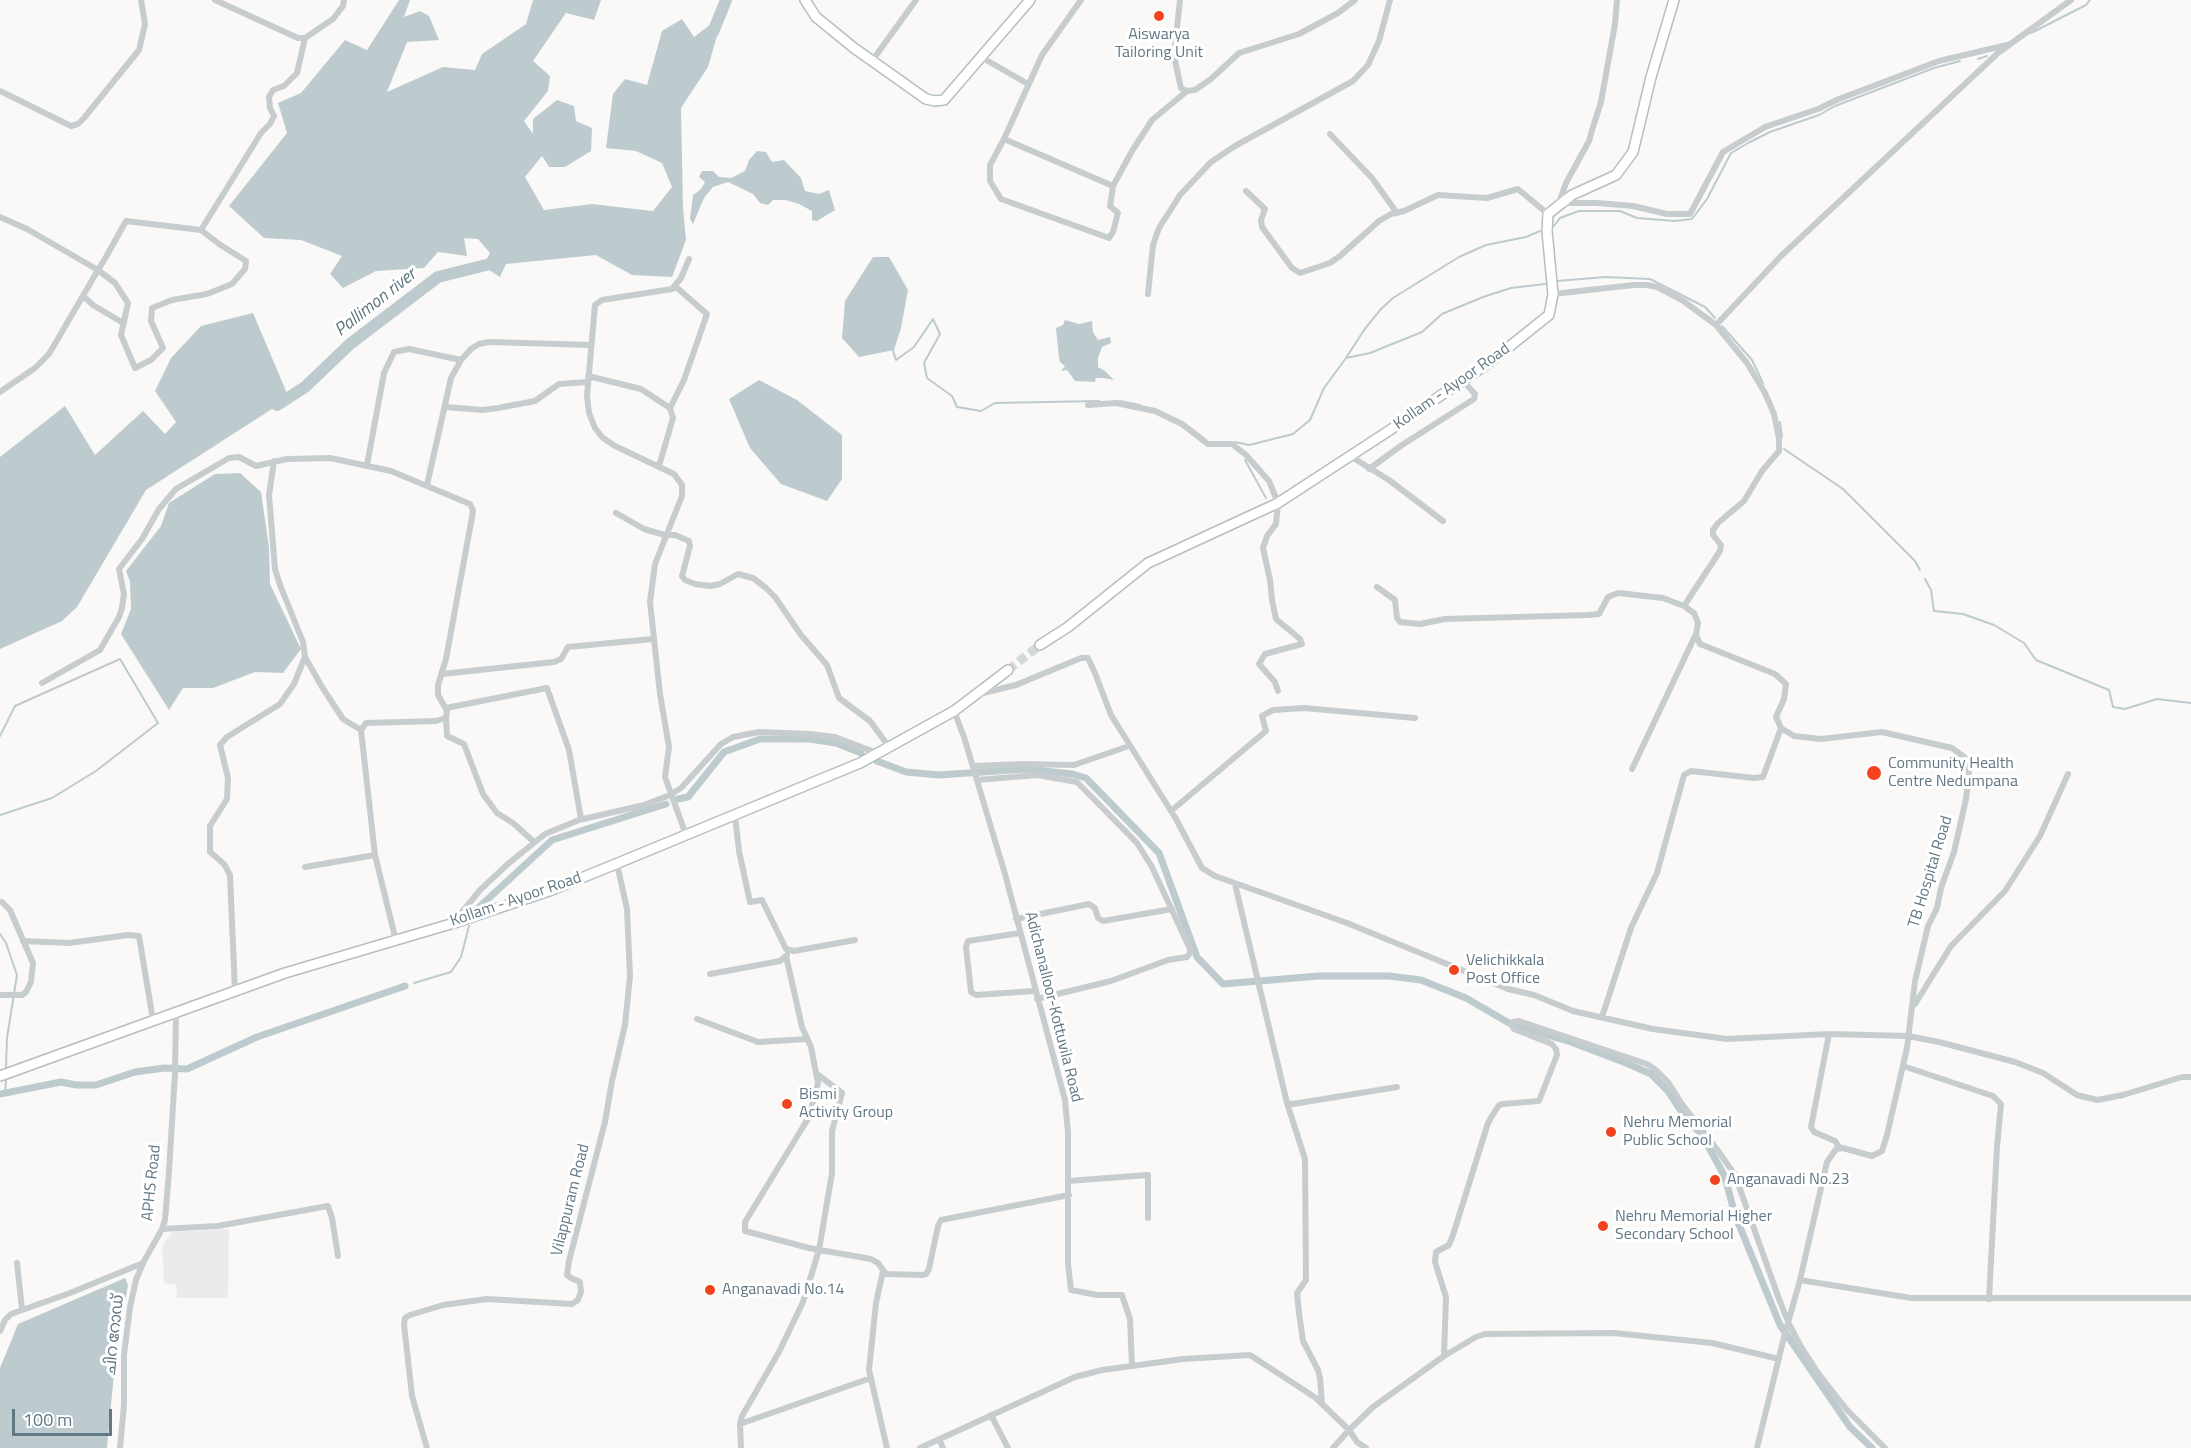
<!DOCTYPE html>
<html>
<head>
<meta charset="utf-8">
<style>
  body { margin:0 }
  #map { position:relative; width:2191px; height:1448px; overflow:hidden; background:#faf9f7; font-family:"Titillium Web",sans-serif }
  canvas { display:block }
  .scale { position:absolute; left:12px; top:1409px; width:100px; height:27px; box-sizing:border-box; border:3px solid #627885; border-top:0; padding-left:8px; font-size:18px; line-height:21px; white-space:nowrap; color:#627885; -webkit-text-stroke:4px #fff; paint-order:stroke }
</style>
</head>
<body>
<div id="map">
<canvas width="2191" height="1448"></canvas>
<div class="scale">100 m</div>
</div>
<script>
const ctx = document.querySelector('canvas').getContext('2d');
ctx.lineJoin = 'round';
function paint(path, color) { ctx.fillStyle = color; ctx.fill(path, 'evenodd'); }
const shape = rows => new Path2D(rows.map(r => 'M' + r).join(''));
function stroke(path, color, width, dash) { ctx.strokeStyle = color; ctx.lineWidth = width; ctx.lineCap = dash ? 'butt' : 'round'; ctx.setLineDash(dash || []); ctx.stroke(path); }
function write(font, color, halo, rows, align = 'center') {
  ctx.font = font + ' "Titillium Web","Noto Sans Malayalam",sans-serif'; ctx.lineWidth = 6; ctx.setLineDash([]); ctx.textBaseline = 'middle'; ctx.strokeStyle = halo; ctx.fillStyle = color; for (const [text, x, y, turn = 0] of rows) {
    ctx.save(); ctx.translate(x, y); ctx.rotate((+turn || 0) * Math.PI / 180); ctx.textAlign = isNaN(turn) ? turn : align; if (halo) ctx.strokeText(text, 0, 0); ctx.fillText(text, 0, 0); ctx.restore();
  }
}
paint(shape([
  [229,1229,228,1298,177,1298,176,1285,164,1283,162,1246,172,1232]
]), '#eaebea');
paint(shape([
  [399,0,410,0,404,17,420,11,429,16,439,40,407,42,387,92,443,67,475,70,482,54,526,24,533,0,601,0,594,20,566,13,533,61,550,76,548,91,524,121,533,134,533,119,557,100,574,106,576,121,592,128,591,151,565,167,549,167,542,156,525,177,544,210,592,204,653,211,672,187,662,163,636,151,606,148,613,94,625,79,647,85,662,31,682,19,694,37,723,15,708,67,681,108,683,207,686,240,672,277,632,275,596,255,506,264,500,277,483,266,490,253,478,239,464,238,467,256,438,252,424,268,376,271,343,288,330,274,342,256,301,240,264,238,229,206,287,133,278,103,301,93,345,40,367,50],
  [757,151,766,152,772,162,784,160,801,178,805,191,819,194,829,190,835,210,817,221,812,220,812,211,799,204,786,200,773,200,768,205,760,203,753,194,728,182,713,187,704,198,693,224,690,219,693,195,701,189,705,182,699,177,702,171,713,171,719,177,731,178,745,171,749,160],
  [873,257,889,257,908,290,901,328,894,350,859,357,842,338,845,301],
  [253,313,289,398,146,490,77,607,62,621,0,649,0,457,65,406,95,455,143,411,165,434,176,422,155,391,171,358,201,326],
  [1065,320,1079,324,1092,321,1093,332,1098,340,1110,337,1111,343,1102,347,1098,358,1098,367,1105,371,1114,380,1104,378,1096,378,1095,382,1075,381,1067,370,1061,371,1065,366,1060,362,1059,358,1056,328,1063,325],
  [759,380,797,400,842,435,842,479,827,501,781,484,750,448,729,399],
  [240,473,261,492,269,547,270,584,301,649,283,673,255,672,213,688,183,688,169,710,121,634,131,609,130,582,126,571,161,526,169,503,215,474],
  [125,1278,128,1285,115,1363,107,1448,0,1448,0,1368,18,1324]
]), '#bdcbcf');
stroke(shape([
  [2031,33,2086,5,2090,0],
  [1978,59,1987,56],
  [1554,226,1560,218,1579,211,1620,211,1637,218,1675,221,1692,219,1707,199,1731,153,1748,143,1770,132,1819,115,1835,106,1934,68,1960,61],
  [1557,281,1606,277,1650,279,1705,307,1715,318],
  [1722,326,1752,360,1763,383],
  [892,348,896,360,914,347,933,319,940,334,924,363,927,378,952,396,957,407,981,411,995,403,1099,401],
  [1346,358,1364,330,1381,309,1393,298,1459,257,1486,245,1526,237,1540,231],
  [1120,401,1140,405],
  [1780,422,1782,437],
  [1235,442,1249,445,1293,434,1310,420,1324,388,1346,358,1370,353,1422,332,1442,314,1483,297,1511,288,1545,284],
  [1784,449,1843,489,1915,561,1920,570],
  [1245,460,1266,498],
  [1925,579,1931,590,1934,611,1963,614,1994,625,2024,643,2036,660,2109,690,2113,707,2125,709,2157,699,2191,703],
  [0,736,15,706,120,659,158,723,96,771,52,798,0,815],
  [0,934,6,943,17,975,7,1038,6,1067],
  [414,983,451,972,461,957,469,926],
  [5,1093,6,1080]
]), '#bdcbcf', 2);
stroke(shape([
  [877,761,906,772,939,775,1026,769,1072,774,1086,778,1159,853,1197,957,1223,984,1319,976,1389,976,1421,980,1466,998,1509,1023],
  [678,799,688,797,724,752,760,739,809,739,836,743,861,753],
  [477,909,552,840,666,804],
  [1516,1026,1571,1042,1626,1063,1651,1074,1668,1091,1685,1117,1702,1135,1725,1177,1735,1215,1780,1325,1850,1427,1872,1448],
  [0,1094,61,1082,76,1085,96,1085,135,1072,164,1068,187,1069,257,1037,405,986]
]), '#bdcbcf', 7);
stroke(shape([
  [713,32,726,0],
  [277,405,305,387,350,344,438,277,498,262]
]), '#bdcbcf', 12);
stroke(shape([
  [1008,670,1040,645]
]), '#d4d9da', 9, [9, 4.5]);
const secondary = shape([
  [805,0,816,17,854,48,926,99,935,101,944,100,1030,0],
  [1040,645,1068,627,1148,563,1278,503,1390,430,1490,362,1549,315,1553,294,1547,231,1548,214,1572,195,1616,175,1633,152,1651,77,1674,0],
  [0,1076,285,973,454,923,552,890,623,861,860,763,954,711,1008,670]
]);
stroke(secondary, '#b6bec2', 12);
stroke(shape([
  [215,0,298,38,305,38,333,19,343,6,344,0],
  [1081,0,1042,55,1004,139,990,165,990,181,1001,199,1109,238,1113,232,1118,213,1110,206,1113,186,1132,151,1152,120,1187,91],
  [1180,0,1174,56,1181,88,1187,91,1195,90,1211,79,1239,53,1299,34,1338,13,1355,0],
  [1617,0,1615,24,1601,102,1593,127,1589,141,1566,183,1559,203,1597,203,1633,206,1667,214,1690,214,1723,152,1765,127,1818,109,1839,99,1939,61,2007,45],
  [981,57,1028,84],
  [872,61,916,0],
  [0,91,71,126,78,124,84,118,139,50,145,24,141,0],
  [1330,134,1372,178,1397,213],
  [1004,139,1113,186],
  [1246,191,1265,209,1261,220,1262,227,1292,268,1300,273,1330,263,1340,256,1379,221,1391,214,1404,211,1438,195,1487,198,1518,189,1548,214],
  [0,217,27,229,98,270,115,283,128,303,121,335,135,368,151,360,163,348,151,321,152,308,172,300,207,294,232,284,245,269,246,261,219,244,201,230,126,221,106,257,98,270,49,354,35,368,0,392],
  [201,230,261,133,270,124,274,116,270,108,269,97,273,90,284,86,297,73,305,38],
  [1148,294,1153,245,1159,228,1180,195,1211,162,1235,146,1353,81,1368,65,1379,41,1390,0],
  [1553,294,1634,285,1647,285,1657,287,1682,300,1716,325,1747,363,1765,393,1774,414,1779,439,1779,451,1762,471,1744,501,1718,523,1713,530,1713,535,1721,545,1720,551,1684,606],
  [83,296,93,305,123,323],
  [1716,325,1781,256,1998,53,2071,0],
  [588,376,641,389,670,408,673,418,659,466],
  [1088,405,1116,403,1155,411,1182,424,1208,444,1232,444,1246,455,1269,481,1278,503,1276,524,1267,536,1263,548,1270,580,1272,600,1276,619,1300,639,1302,644,1265,654,1259,664,1275,682,1278,691],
  [445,407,483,410,498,408,535,401,559,384,588,382],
  [670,408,684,380,707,314,675,286],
  [1350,456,1389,480,1443,521],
  [367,465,384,373,394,352,409,349,461,360],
  [1369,469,1402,445,1474,399,1475,394,1463,381],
  [427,485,451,378,461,360,471,349,479,344,489,342,591,345],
  [616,513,644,529,665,535,675,535,689,541,690,546,682,576,685,580,695,584,710,586,720,584,738,574,753,578,766,588,775,597,801,635,827,665,839,698,870,721,889,747],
  [1377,587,1395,600,1397,618,1400,622,1420,624,1445,619,1589,615,1599,614,1608,597,1618,593,1663,598,1684,606,1694,613,1698,623,1696,635,1700,644,1775,674,1786,684,1784,699,1776,717,1781,728,1794,736,1821,739,1882,732,1952,748,1968,760,1969,775,1966,799,1954,852,1941,888,1937,908,1928,926,1915,981,1907,1048,1887,1135,1882,1151,1872,1156,1843,1148,1836,1149,1827,1162,1800,1280,1783,1341,1757,1448],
  [305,657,322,687,343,719,361,730],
  [442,674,554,662,561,659,568,647,653,639],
  [42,683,100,650,119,617,122,608,124,594,119,569,142,539,159,509,176,489,229,458,239,457,256,466,287,459,330,458,391,471,470,504,473,510,472,517,446,659,438,685,438,695,447,711,446,718,436,721,366,723,361,730,375,855,396,941],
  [979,694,1016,685,1081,658,1088,658,1095,673,1111,715,1176,819,1202,868,1215,876,1347,923,1508,989,1534,995,1573,1011,1653,1029,1727,1039,1829,1034,1908,1036,1939,1042,2015,1062,2043,1073,2077,1095,2097,1100,2123,1095,2182,1077,2191,1077],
  [446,708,547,688,569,750,581,819],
  [446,718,447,736,464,744,483,794,497,813,513,823,533,841],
  [973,766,1023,764,1074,765,1129,746],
  [1632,769,1695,636],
  [977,780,1037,775,1077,782,1137,843,1152,867,1190,949,1190,953,1187,957,1168,960,1111,981,1037,999],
  [1171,811,1266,731,1262,716,1273,710,1304,708,1415,718],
  [735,816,739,851,750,902,762,900,786,949,794,951,855,940],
  [686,835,665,777,669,747,660,694,650,602,655,564,682,496,682,485,674,474,615,446,603,438,595,428,589,413,587,396,595,305,602,300,672,289,681,278,689,259],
  [305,867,375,855],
  [1235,884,1287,1103,1293,1104,1397,1087],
  [1016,919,1089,904,1095,908,1098,918,1103,921,1172,909],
  [454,922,480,890,509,863,545,834,579,820,644,805,670,795,681,788,721,744,733,737,759,732,810,734,835,737,877,753],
  [1020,933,968,941,966,947,971,992,976,995,1034,991],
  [23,941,69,943,128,935,139,936,153,1020],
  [786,956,802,1027,811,1047,818,1083,809,1117,745,1222,745,1231,809,1248,871,1259,878,1263,886,1274,922,1275,926,1274,929,1269,938,1226,941,1220,1069,1195],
  [710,974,780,961,787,955],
  [235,991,230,875,224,864,210,852,210,826,227,799,228,778,220,745,227,737,280,704,294,684,305,657,303,642,280,585,275,569,269,495,274,461],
  [0,995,22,995,26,992,31,982,33,963,10,910,2,902],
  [1915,1004,1951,946,2005,891,2040,836,2068,774],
  [1602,1017,1631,928,1657,873,1684,775,1691,771,1754,778,1763,777,1781,728],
  [697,1019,758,1042,807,1039],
  [1829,1034,1811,1127,1814,1132,1835,1141,1840,1148],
  [1903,1066,1993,1096,2001,1104,1997,1147,1989,1299],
  [1287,1103,1305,1159,1306,1280,1297,1293,1299,1313,1303,1341,1318,1370,1320,1378,1322,1404],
  [1068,1181,1148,1175,1148,1218],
  [162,1229,218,1226,328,1206,332,1218,338,1256],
  [17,1263,22,1309],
  [883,1271,876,1303,869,1370,887,1448],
  [1800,1280,1911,1298,2191,1298],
  [0,1331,5,1320,11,1314,70,1293,143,1263,162,1229,165,1220,169,1171,175,1073,176,1012],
  [1444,1356,1446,1297,1435,1262,1436,1252,1449,1245,1453,1235,1488,1123,1492,1116,1499,1105,1503,1104,1539,1101,1557,1055,1556,1049,1552,1044,1514,1029,1512,1026,1513,1022,1519,1021,1647,1064,1656,1070,1668,1082,1682,1104,1716,1148,1735,1175,1779,1299,1789,1324,1800,1345,1818,1373,1847,1410,1885,1448],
  [1132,1366,1183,1359,1250,1355,1316,1398,1349,1430,1357,1442,1366,1448],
  [991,1415,1008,1448],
  [740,1424,871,1378],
  [939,1439,943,1448],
  [120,1448,124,1405,124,1355,130,1307,136,1280,143,1263],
  [427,1448,412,1396,404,1324,405,1318,410,1315,443,1305,487,1299,572,1304,578,1300,581,1292,580,1282,571,1278,567,1275,569,1261,605,1122,612,1081,625,1025,630,976,627,909,617,864],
  [741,1448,740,1424,742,1416,779,1352,803,1302,819,1250,832,1173,832,1131,842,1093,817,1074],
  [920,1448,1075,1377,1102,1370,1132,1366,1130,1319,1122,1295,1097,1295,1071,1290,1068,1263,1068,1133,1065,1100,1005,874,964,737,954,711],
  [1333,1448,1349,1430,1373,1407,1444,1356,1476,1337,1485,1334,1614,1333,1712,1343,1779,1359]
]), '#c7cccf', 6);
stroke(secondary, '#fff', 9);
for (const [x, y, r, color] of [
  [1159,16,6,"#f2421e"],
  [1874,773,8,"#f2421e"],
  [1454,970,6,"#f2421e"],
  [787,1104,6,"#f2421e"],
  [1611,1132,6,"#f2421e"],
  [1715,1180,6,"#f2421e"],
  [1603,1226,6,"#f2421e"],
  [710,1290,6,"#f2421e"]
]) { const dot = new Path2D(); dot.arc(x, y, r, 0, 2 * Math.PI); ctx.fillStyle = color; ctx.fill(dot); stroke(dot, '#fff', 2); }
write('16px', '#627885', '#fff', [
  ["Aiswarya",1159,35,"center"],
  ["Tailoring Unit",1159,53,"center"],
  ["Community Health",1888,764],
  ["Centre Nedumpana",1888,782],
  ["Velichikkala",1466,961],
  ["Post Office",1466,979],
  ["Bismi",799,1095],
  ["Activity Group",799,1113],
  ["Nehru Memorial",1623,1123],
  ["Public School",1623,1141],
  ["Anganavadi No.23",1727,1180],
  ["Nehru Memorial Higher",1615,1217],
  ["Secondary School",1615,1235],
  ["Anganavadi No.14",722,1290]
], 'left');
write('16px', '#627885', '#fff', [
  ["Kollam - Ayoor Road",1452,387,-35],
  ["TB Hospital Road",1931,872,-73],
  ["Kollam - Ayoor Road",516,900,-19],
  ["Adichanalloor-Kottuvila Road",1053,1007,76],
  ["APHS Road",152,1183,-84],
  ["Vilappuram Road",571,1200,-76],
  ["ചിറ റോഡ്",115,1335,-84]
]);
write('italic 18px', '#5d777e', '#fff', [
  ["Pallimon river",376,303,-38]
]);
</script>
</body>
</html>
